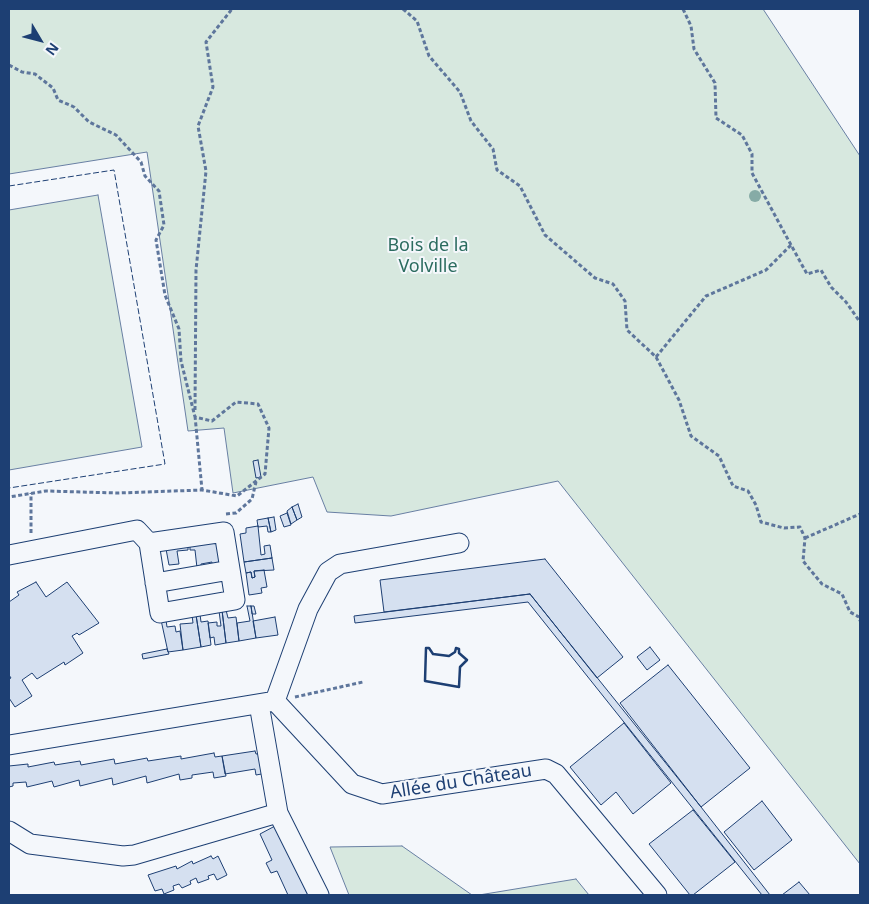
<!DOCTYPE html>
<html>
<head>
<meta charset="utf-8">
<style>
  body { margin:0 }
  #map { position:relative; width:869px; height:904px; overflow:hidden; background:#f4f7fb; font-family:"Noto Sans",sans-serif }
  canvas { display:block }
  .frame { position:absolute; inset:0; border:10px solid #1d3f73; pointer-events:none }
  .north { position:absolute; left:15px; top:15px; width:50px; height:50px; -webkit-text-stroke:4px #f4f7fb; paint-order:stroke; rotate:127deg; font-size:14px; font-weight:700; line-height:20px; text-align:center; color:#1d3f73 }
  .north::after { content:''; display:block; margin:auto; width:18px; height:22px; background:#1d3f73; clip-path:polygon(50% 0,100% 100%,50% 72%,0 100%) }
</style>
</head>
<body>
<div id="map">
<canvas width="869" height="904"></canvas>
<div class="frame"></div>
<div class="north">N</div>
</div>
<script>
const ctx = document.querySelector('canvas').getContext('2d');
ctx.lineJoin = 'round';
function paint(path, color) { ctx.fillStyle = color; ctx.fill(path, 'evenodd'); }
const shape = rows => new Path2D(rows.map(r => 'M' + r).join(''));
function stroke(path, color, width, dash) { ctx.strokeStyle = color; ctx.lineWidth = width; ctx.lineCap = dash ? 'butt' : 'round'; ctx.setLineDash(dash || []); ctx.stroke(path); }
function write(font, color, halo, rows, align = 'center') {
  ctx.font = font + ' "Noto Sans",sans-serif'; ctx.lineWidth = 4; ctx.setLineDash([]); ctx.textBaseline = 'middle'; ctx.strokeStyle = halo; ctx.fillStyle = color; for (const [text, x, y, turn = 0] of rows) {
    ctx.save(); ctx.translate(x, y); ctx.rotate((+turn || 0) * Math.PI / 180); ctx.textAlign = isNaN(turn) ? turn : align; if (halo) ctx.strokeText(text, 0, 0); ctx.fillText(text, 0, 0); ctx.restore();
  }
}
const green = shape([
  [9,9,763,9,860,156,860,864,558,481,391,516,327,512,313,477,233,493,224,428,188,431,147,152,9,174,9,9],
  [98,195,142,447,9,470,9,210,98,195],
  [402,846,472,895,349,895,330,847,402,846],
  [576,879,589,895,479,895,576,879]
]);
paint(green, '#d7e8df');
stroke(green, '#687fa3', 1);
const building = shape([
  [258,460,261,477,256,478,253,461,258,460],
  [298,504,302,517,297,520,292,507,298,504],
  [292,507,297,520,291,524,287,511,292,507],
  [287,513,291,525,284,527,280,516,287,513],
  [274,517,276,530,271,532,268,518,274,517],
  [268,518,271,532,268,532,267,526,258,527,257,520,268,518],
  [258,526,261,555,265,554,264,546,270,545,272,558,244,562,240,534,246,533,246,528,258,526],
  [221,542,224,561,219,561,219,565,212,566,212,562,201,564,201,567,197,568,195,550,190,550,190,546,221,542],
  [188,546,188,550,177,551,179,564,169,565,166,549,188,546],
  [272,558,274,570,254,571,255,577,252,578,251,572,246,573,244,562,272,558],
  [545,559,623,657,597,678,530,594,384,612,380,580,545,559],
  [264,570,267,587,261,588,262,593,249,595,246,573,251,572,252,578,255,577,254,571,264,570],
  [36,582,46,597,67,582,99,623,79,635,77,633,72,636,83,653,65,665,64,662,37,679,32,673,22,680,32,696,15,707,9,698,9,679,11,678,9,675,9,602,19,595,17,592,36,582],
  [530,594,701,807,770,895,762,895,528,602,355,623,354,616,530,594],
  [247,606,251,606,256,638,239,641,237,623,250,621,247,606],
  [251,606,254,606,256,614,252,614,251,606],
  [222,610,226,610,228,618,236,617,239,641,226,643,222,610],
  [222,610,226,643,215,645,214,637,210,638,208,623,217,622,217,626,221,626,219,611,222,610],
  [200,614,201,622,208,621,211,645,201,647,196,615,200,614],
  [192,615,196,615,201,647,183,650,180,624,193,623,192,615],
  [275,617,278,635,256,638,253,621,275,617],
  [161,620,166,620,167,627,175,626,176,632,180,631,183,650,168,652,161,620],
  [650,647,660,660,647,670,637,657,650,647],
  [167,649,169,654,143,659,142,654,167,649],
  [668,665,750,768,701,807,620,703,668,665],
  [624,723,671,783,633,814,616,792,601,805,570,767,624,723],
  [255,751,256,754,264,753,267,773,256,775,255,769,225,774,222,756,255,751],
  [214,753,215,757,222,756,226,776,214,778,213,772,192,775,192,778,180,780,179,774,147,783,146,776,113,785,112,778,80,786,79,780,54,787,52,781,27,787,26,782,13,783,13,786,9,787,9,766,28,764,28,767,54,762,55,765,80,761,81,765,114,759,115,764,147,758,148,761,181,756,181,759,214,753],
  [762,801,792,840,754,870,724,832,762,801],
  [693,810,735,862,693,895,690,895,649,844,693,810],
  [275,826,308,895,288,895,277,871,271,873,266,863,272,860,260,834,275,826],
  [211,856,213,859,218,856,227,875,217,880,214,874,208,876,209,879,198,883,196,878,190,881,191,884,182,888,179,884,173,886,174,890,164,894,162,889,155,891,148,875,176,866,177,869,192,861,193,864,211,856],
  [799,882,810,895,782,895,799,882]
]);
paint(building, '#d5e0f0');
stroke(building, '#1d3f73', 1);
const minor = shape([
  [9,555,137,530,149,543,160,613,235,600,224,532,149,543],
  [155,583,230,570],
  [275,701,308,609,328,572,340,564,459,543],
  [259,704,278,813,319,895],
  [9,745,275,701,352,784,382,794,546,769,556,774,657,895],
  [9,831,30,844,123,856,134,855,278,813]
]);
stroke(minor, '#1d3f73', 21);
stroke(shape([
  [403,9,417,21,429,56,460,92,471,121,493,149,497,170,520,186,545,235,595,278,613,284,625,301,627,330,656,357,679,400,691,436,719,456,733,486,748,491,756,505,761,522,784,528,800,527,805,538,803,561,822,584,842,594,850,612,859,617,860,621],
  [683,9,691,26,694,49,715,83,716,118,742,135,752,154,752,173,791,245],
  [9,65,22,72,35,74,53,88,58,100,74,107,89,122,116,135,141,162,145,176,159,191,164,225,156,240,165,295,179,329,181,361,195,417,212,421,236,402,258,404,269,428,265,474,237,496,202,490,118,493,46,491,9,497],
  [656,357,706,296,766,270,791,245,807,274,821,270,831,287,846,302,860,322],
  [195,410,196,270,206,171,198,126,213,87,206,42,232,9],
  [195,416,202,490],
  [226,514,236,513,252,499,256,482],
  [31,533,31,493],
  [805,538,860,514],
  [295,697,363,682]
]), '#5e769c', 3, [4, 2.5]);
stroke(minor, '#f4f7fb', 19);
stroke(shape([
  [9,186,114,170,165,464,9,488]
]), '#1d3f73', 1, [6, 2.5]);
stroke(shape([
  [426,648,429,648,433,654,449,656,455,652,456,648,459,649,459,653,467,660,460,667,459,687,425,681,426,648]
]), '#1d3f73', 2.5);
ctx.fillStyle = '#86aba6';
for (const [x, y] of [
  [755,196]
]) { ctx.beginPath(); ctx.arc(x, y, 6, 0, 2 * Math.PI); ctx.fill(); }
write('18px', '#2c6c60', '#f4f7fb', [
  ["Bois de la",428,246],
  ["Volville",428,267]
]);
write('18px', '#1d3f73', '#f4f7fb', [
  ["Allée du Château",461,782,-9]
]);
</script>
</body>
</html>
